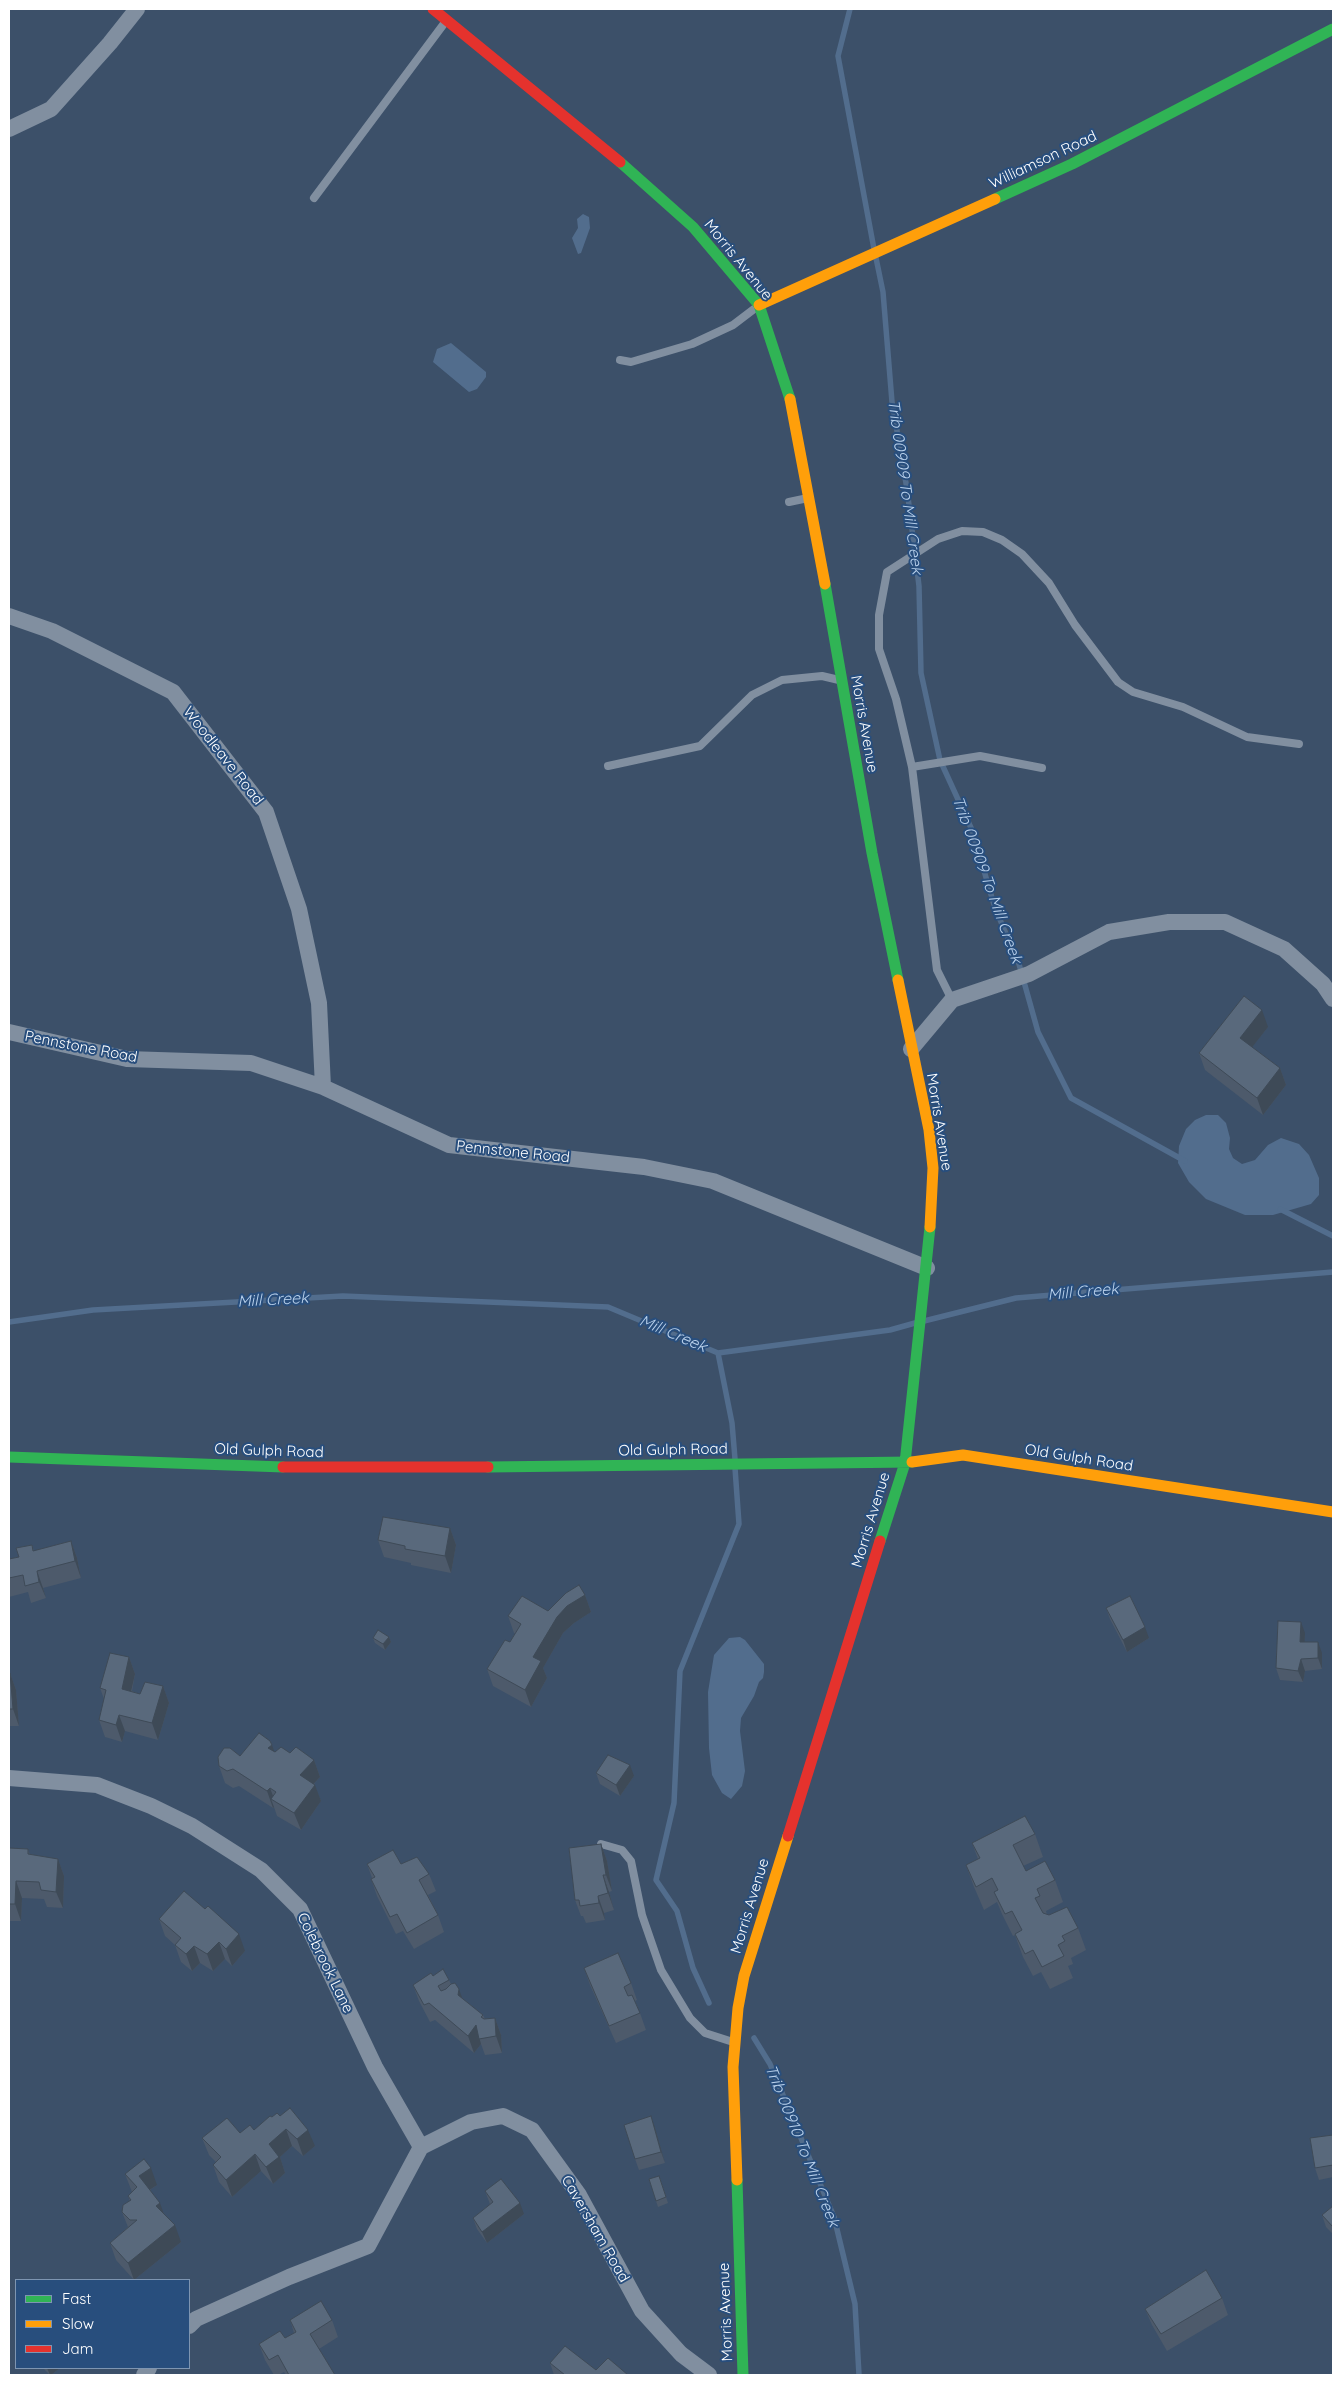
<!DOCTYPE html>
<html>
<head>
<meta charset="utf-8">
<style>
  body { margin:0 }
  #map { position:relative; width:1342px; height:2384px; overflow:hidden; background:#3c5069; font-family:Quicksand,sans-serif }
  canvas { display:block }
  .frame { position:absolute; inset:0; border:10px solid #fff; pointer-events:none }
  .legend { position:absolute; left:15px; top:2279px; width:175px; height:90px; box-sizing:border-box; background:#284e7d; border:1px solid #7e95b1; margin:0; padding:6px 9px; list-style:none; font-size:15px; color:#fff }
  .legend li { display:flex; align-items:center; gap:10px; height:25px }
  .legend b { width:25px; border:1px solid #7e95b1 }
</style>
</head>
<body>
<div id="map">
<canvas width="1342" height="2384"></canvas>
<div class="frame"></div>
<ul class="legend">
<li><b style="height:6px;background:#30b455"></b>Fast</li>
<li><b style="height:6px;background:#ff9f0a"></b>Slow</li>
<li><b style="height:6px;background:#e5322d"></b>Jam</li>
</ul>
</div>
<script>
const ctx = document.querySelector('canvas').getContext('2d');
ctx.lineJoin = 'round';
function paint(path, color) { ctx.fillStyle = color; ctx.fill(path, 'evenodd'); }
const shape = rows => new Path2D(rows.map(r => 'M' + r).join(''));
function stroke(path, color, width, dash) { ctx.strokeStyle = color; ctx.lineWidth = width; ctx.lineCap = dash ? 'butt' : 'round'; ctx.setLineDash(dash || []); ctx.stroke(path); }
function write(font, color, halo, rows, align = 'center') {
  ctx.font = font + ' Quicksand,sans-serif'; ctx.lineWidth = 4; ctx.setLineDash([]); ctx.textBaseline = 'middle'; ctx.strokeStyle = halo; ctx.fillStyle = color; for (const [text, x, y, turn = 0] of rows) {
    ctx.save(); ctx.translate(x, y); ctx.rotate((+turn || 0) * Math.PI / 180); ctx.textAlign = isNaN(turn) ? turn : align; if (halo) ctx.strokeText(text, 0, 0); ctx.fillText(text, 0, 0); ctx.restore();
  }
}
paint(shape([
  [583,214,589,217,590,228,581,253,578,254,572,238,578,228,577,219],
  [451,343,486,372,486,377,477,389,469,392,433,362,437,349],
  [1206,1115,1218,1115,1226,1123,1230,1138,1229,1149,1233,1158,1242,1164,1255,1160,1268,1145,1281,1138,1299,1144,1309,1155,1319,1178,1319,1195,1311,1204,1273,1215,1245,1215,1206,1199,1189,1182,1178,1163,1179,1146,1186,1129,1195,1120],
  [740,1637,745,1640,764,1664,764,1672,763,1678,759,1682,754,1696,741,1718,740,1731,745,1771,742,1786,731,1799,722,1793,712,1775,709,1748,708,1692,714,1655,729,1638]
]), '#526d8d');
stroke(shape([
  [850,9,838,56,874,249],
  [876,258,883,292,892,402,907,489,919,586,921,673,940,760,972,830,995,908,1019,964,1038,1032,1071,1098,1185,1161],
  [1280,1209,1333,1236],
  [924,1321,1016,1298,1333,1272],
  [9,1322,93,1310,343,1296,608,1307,718,1353,890,1330,915,1323],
  [718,1353,732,1423,735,1459],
  [709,2003,693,1968,677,1911,656,1880,674,1803,680,1671,739,1524,735,1468],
  [754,2038,770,2064,834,2217,855,2304,859,2375]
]), '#526d8d', 5.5);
stroke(shape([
  [314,198,446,21],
  [620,360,631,362,692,344,733,325,758,306],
  [789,502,808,498],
  [608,766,700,746,752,695,782,680,822,676,839,680],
  [912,767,980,756,1042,768],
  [952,1000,937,970,912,767,896,699,879,649,879,615,887,572,938,539,962,531,983,532,1002,540,1022,554,1049,583,1075,625,1118,682,1133,692,1183,707,1247,737,1299,744],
  [601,1844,622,1850,631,1861,642,1915,661,1970,690,2018,705,2033,733,2042]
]), '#818fa0', 8);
stroke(shape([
  [9,129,51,109,110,43,137,9],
  [9,616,52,631,173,692,266,812,299,909,319,1003,323,1087],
  [9,1032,127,1059,251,1063,323,1087,449,1145,644,1167,713,1181,927,1268],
  [911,1049,952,1000,1029,974,1109,932,1169,922,1225,922,1284,949,1323,984,1333,999],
  [9,1778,97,1785,151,1806,192,1826,261,1870,300,1909,375,2067,421,2147],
  [189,2326,196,2319,289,2277,368,2246,421,2147,471,2122,503,2116,532,2130,579,2195,642,2311,681,2354,709,2375],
  [144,2375,149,2368]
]), '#818fa0', 16);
stroke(shape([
  [620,162,693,227,759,305,790,399],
  [995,199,1072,164,1333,29],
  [825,584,872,853,898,980],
  [9,1457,283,1467],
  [488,1467,912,1462],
  [880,1541,905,1463,930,1227],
  [737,2180,743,2375]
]), '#30b455', 11);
stroke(shape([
  [759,305,995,199],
  [790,399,825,584],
  [898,980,929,1130,933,1168,930,1227],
  [912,1462,963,1455,1333,1512],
  [737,2180,733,2067,738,2008,744,1976,788,1836]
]), '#ff9f0a', 11);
stroke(shape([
  [433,9,620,162],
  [283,1467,488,1467],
  [788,1836,880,1541]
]), '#e5322d', 11);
paint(shape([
  [1268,1027,1252,1047,1280,1068,1286,1085,1263,1115,1205,1070,1199,1053],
  [450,1528,456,1545,451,1573,411,1565,411,1563,384,1557,378,1540],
  [71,1541,77,1558,81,1578,43,1588,46,1598,31,1603,28,1592,9,1597,9,1559,19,1557,32,1545,34,1551],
  [585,1595,591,1612,574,1623,563,1633,543,1668,547,1678,531,1707,493,1686,487,1669,510,1642,515,1633,514,1633,508,1616,548,1611],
  [1106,1608,1149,1638,1127,1652,1110,1619],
  [1305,1633,1304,1642,1322,1653,1322,1669,1305,1671,1303,1682,1280,1680,1276,1668],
  [389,1637,391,1642,385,1650,375,1643,373,1638],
  [129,1657,135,1674,132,1691,140,1694,163,1686,169,1703,158,1740,125,1731,122,1742,105,1737,99,1720,104,1699,100,1688],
  [9,1673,10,1673,16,1690,19,1726,9,1726],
  [274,1752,290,1753,314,1760,320,1777,314,1784,321,1801,301,1830,277,1816,274,1807,273,1808,239,1786,233,1788,225,1783,219,1766,240,1756],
  [596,1773,634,1776,620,1796,600,1784],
  [1035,1834,1043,1857,1023,1866,1026,1871,1055,1880,1063,1902,1046,1911,1047,1915,1078,1928,1086,1950,1071,1958,1073,1964,1068,1966,1073,1978,1050,1989,1041,1972,1033,1976,1023,1957,1015,1935,1013,1936,1002,1914,997,1902,984,1910,974,1887,966,1865,978,1859,972,1843],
  [601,1844,607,1861,612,1891,609,1892,614,1910,604,1913,605,1920,586,1923,583,1916,581,1916,575,1900],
  [9,1848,28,1849,30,1855,58,1859,64,1876,63,1908,47,1907,44,1899,22,1898,21,1921,9,1921],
  [367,1864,401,1864,429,1874,436,1891,428,1895,438,1915,444,1932,414,1949,403,1931,396,1934,377,1896,371,1879,372,1878],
  [159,1919,245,1951,232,1966,225,1959,213,1971,200,1963,192,1971,181,1962,175,1945,165,1936],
  [584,1968,631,1983,637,2000,635,2001,640,2013,646,2030,616,2043,590,1985],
  [433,1976,449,1980,451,1984,463,1999,483,2015,485,2019,495,2018,501,2035,502,2053,485,2055,481,2044,474,2053,435,2020,430,2022,419,2001,413,1985],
  [272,2117,315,2146,303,2156,292,2146,280,2157,285,2173,273,2184,261,2171,232,2197,219,2182,213,2165,216,2162,209,2155,202,2138,240,2133,254,2130],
  [655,2128,665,2163,639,2170,635,2159],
  [1333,2135,1333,2177,1319,2180,1315,2168],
  [125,2174,157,2185,150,2190,181,2242,134,2280,116,2260,110,2243,128,2227,122,2212,130,2201,128,2196,132,2192],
  [659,2176,668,2203,658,2207,656,2201],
  [485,2191,524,2214,487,2243,477,2229,473,2218,490,2204],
  [1333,2206,1333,2234,1326,2227,1322,2215],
  [1222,2298,1228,2315,1167,2351,1152,2325,1145,2309],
  [290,2320,332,2320,338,2337,319,2349,335,2375,286,2375,284,2372,278,2375,274,2375,265,2360,259,2344,285,2338,294,2333],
  [550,2363,596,2370,628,2375,554,2375],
  [43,2368,60,2368,51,2375,50,2375]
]), '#4d5a6b');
paint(shape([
  [1262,1010,1268,1027,1246,1055,1240,1038],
  [1280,1068,1286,1085,1263,1115,1257,1098],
  [450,1528,456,1545,451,1573,445,1556],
  [71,1541,77,1558,81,1578,75,1561],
  [37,1571,43,1588,46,1598,39,1582],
  [585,1595,591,1612,574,1623,563,1633,543,1668,547,1678,531,1707,525,1690,533,1657,557,1617,567,1606],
  [1301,1622,1305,1633,1304,1653,1300,1642],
  [1145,1627,1149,1638,1127,1652,1123,1640],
  [389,1637,391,1642,385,1650,383,1644],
  [1318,1642,1322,1653,1322,1669,1318,1658],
  [129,1657,135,1674,128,1705,122,1689],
  [1301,1659,1305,1671,1303,1682,1298,1671],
  [10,1673,16,1690,19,1726,13,1709],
  [163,1686,169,1703,158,1740,152,1723],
  [119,1715,125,1731,122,1742,116,1725],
  [272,1745,278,1762,268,1748],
  [314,1760,320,1777,306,1792,300,1775],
  [630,1765,634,1776,620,1796,616,1785],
  [315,1785,321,1801,301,1830,294,1813],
  [270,1788,275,1801,271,1799,274,1807,273,1808,267,1791],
  [601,1844,607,1861,612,1891,606,1875],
  [58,1859,64,1876,63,1908,56,1892],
  [603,1875,609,1892,614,1910,608,1893],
  [16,1881,22,1898,21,1921,15,1904],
  [598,1896,604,1913,605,1920,599,1903],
  [239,1934,245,1951,232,1966,226,1949],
  [219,1942,225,1959,213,1971,207,1954],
  [194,1946,200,1963,192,1971,186,1954],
  [459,1989,465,2006,458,1995],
  [495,2018,501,2035,502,2053,496,2036],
  [476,2025,481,2044,474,2053,468,2036],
  [651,2116,655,2128,665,2163,661,2152],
  [286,2129,292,2146,280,2157,285,2173,273,2184,266,2167,269,2144],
  [308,2130,315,2146,303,2156,297,2139],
  [255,2154,261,2171,232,2197,226,2180],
  [151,2168,157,2185,145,2193,139,2176],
  [160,2203,166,2220,156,2206],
  [520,2203,524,2214,487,2243,482,2232],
  [175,2225,181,2242,134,2280,128,2263],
  [47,2368,60,2368,51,2375,50,2375]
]), '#3e4a57');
const building = shape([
  [1244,996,1262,1010,1240,1038,1280,1068,1257,1098,1199,1053,1244,996],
  [383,1517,450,1528,445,1556,405,1549,405,1546,378,1540,383,1517],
  [71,1541,75,1561,37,1571,39,1582,25,1586,23,1575,9,1578,9,1559,19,1557,16,1548,32,1545,33,1551,71,1541],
  [579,1585,585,1595,567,1606,557,1617,533,1657,541,1661,525,1690,487,1669,505,1640,510,1642,521,1624,508,1616,522,1596,548,1611,566,1593,579,1585],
  [1130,1596,1145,1627,1123,1640,1106,1608,1130,1596],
  [1278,1621,1301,1622,1300,1642,1318,1642,1318,1658,1301,1659,1298,1671,1276,1668,1278,1621],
  [378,1630,389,1637,383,1644,373,1638,378,1630],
  [110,1653,129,1657,122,1689,140,1694,145,1682,163,1686,152,1723,119,1715,116,1725,99,1720,106,1690,100,1688,110,1653],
  [9,1673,10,1673,13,1709,9,1709,9,1673],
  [259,1733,270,1741,272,1745,268,1748,275,1752,281,1747,290,1753,296,1747,314,1760,300,1775,315,1785,294,1813,271,1799,276,1792,270,1788,267,1791,233,1769,227,1771,219,1766,218,1757,224,1748,230,1748,240,1756,259,1733],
  [608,1755,630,1765,616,1785,596,1773,608,1755],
  [1025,1816,1035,1834,1013,1845,1026,1871,1045,1861,1055,1880,1037,1889,1040,1896,1035,1898,1043,1913,1049,1915,1067,1907,1078,1928,1062,1936,1065,1941,1058,1945,1064,1956,1042,1967,1033,1950,1025,1954,1015,1934,1022,1930,1012,1911,1005,1914,994,1892,998,1890,992,1878,976,1887,966,1865,980,1858,972,1843,1025,1816],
  [601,1844,606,1875,603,1875,608,1893,598,1896,599,1903,580,1906,579,1900,575,1900,569,1848,601,1844],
  [9,1848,28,1849,28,1854,58,1859,56,1892,41,1890,39,1882,16,1881,15,1904,9,1904,9,1848],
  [393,1850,401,1864,417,1857,429,1874,419,1880,438,1915,407,1933,397,1914,390,1917,371,1879,375,1877,367,1864,393,1850],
  [184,1891,205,1909,208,1906,239,1934,226,1949,219,1942,207,1954,194,1946,186,1954,175,1945,181,1938,159,1919,184,1891],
  [618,1953,631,1983,624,1987,628,1996,632,1995,640,2013,609,2026,584,1968,618,1953],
  [443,1969,449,1980,438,1986,441,1991,446,1989,451,1984,455,1983,459,1989,458,1995,483,2015,481,2017,484,2019,495,2018,496,2036,479,2039,476,2025,468,2036,429,2003,424,2005,413,1985,431,1973,433,1976,443,1969],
  [290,2108,308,2130,297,2139,286,2129,269,2144,279,2157,266,2167,255,2154,226,2180,213,2165,221,2157,202,2138,227,2118,240,2133,250,2125,254,2130,270,2116,272,2117,277,2113,280,2116,290,2108],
  [651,2116,661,2152,635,2159,624,2125,651,2116],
  [1333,2135,1333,2165,1315,2168,1310,2138,1333,2135],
  [144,2159,151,2168,139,2176,160,2203,156,2206,175,2225,128,2263,110,2243,137,2220,130,2220,122,2212,123,2205,131,2200,128,2196,137,2187,125,2174,144,2159],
  [659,2176,666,2197,656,2201,649,2179,659,2176],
  [501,2179,520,2203,482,2232,473,2218,493,2202,485,2191,501,2179],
  [1333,2206,1333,2227,1322,2215,1333,2206],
  [1206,2270,1222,2298,1161,2334,1145,2309,1206,2270],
  [321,2301,332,2320,310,2334,335,2375,289,2375,278,2355,269,2360,259,2344,280,2331,285,2338,296,2332,290,2320,321,2301],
  [565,2346,596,2370,608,2358,628,2375,565,2375,550,2363,565,2346]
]);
paint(building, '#59697c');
stroke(building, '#3e4a57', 1);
write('15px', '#fff', '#284e7d', [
  ["Williamson Road",1043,160,-25],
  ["Morris Avenue",738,260,51],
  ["Morris Avenue",864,724,80],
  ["Woodleave Road",223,756,52],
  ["Pennstone Road",81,1047,11],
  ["Morris Avenue",939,1122,81],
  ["Pennstone Road",513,1152,6],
  ["Old Gulph Road",673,1450,-1],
  ["Old Gulph Road",269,1451,2],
  ["Old Gulph Road",1079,1458,9],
  ["Morris Avenue",871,1520,-73],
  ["Morris Avenue",750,1906,-73],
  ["Colebrook Lane",325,1963,64],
  ["Caversham Road",595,2229,60],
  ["Morris Avenue",726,2312,-92]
]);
write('italic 16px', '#b9d1ec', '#284e7d', [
  ["Trib 00909 To Mill Creek",905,487,82],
  ["Trib 00909 To Mill Creek",987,880,70],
  ["Mill Creek",1083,1292,-5],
  ["Mill Creek",273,1300,-3],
  ["Mill Creek",673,1334,23],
  ["Trib 00910 To Mill Creek",802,2146,68]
]);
</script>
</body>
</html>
